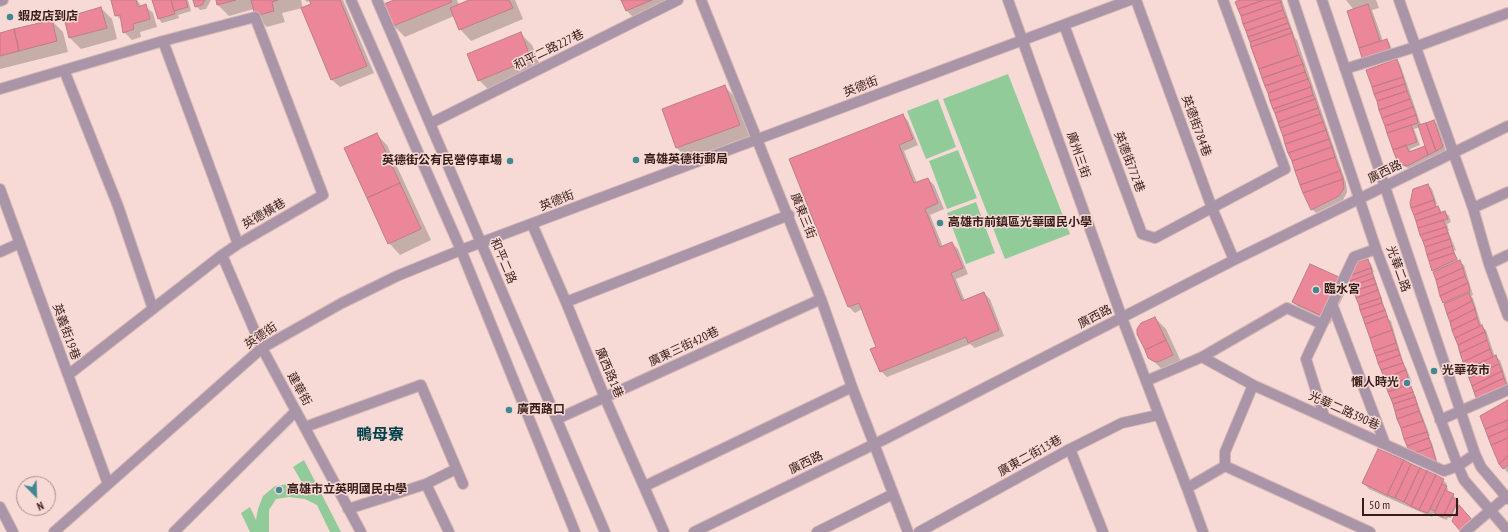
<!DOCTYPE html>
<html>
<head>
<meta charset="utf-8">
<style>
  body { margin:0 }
  #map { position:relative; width:1508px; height:532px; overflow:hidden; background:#f7d9d5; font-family:"PT Sans Narrow",sans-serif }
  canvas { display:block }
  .north { position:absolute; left:16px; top:476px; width:40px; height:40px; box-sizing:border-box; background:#f7d9d5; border:1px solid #aa8e8a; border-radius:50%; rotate:157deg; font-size:11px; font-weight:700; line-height:16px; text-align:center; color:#371d19 }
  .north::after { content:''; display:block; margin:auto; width:14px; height:18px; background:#428892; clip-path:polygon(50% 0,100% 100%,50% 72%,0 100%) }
  .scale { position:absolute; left:1362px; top:498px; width:96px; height:18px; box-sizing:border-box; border:2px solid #371d19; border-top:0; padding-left:5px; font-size:12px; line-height:14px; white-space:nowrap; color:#371d19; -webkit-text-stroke:3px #f7d9d5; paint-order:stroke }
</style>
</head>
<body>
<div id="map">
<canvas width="1508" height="532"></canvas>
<div class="north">N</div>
<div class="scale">50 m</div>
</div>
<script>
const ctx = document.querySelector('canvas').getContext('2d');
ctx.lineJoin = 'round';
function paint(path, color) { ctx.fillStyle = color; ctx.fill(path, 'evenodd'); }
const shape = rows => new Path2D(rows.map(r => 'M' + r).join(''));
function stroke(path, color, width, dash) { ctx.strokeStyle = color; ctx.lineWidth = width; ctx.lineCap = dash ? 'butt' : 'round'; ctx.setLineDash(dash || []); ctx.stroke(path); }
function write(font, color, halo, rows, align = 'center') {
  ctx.font = font + ' "PT Sans Narrow","Noto Sans TC",sans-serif'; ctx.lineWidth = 3; ctx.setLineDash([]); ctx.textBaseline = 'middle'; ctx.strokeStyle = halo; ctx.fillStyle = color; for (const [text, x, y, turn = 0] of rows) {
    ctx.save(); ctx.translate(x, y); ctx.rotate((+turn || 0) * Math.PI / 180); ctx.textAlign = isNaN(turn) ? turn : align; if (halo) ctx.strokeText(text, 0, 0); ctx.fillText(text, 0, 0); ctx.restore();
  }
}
paint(shape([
  [1008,74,1070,234,1005,259,943,99],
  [938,99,956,147,926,159,907,111],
  [958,150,977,198,947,209,929,161],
  [976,202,995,253,966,264,947,213],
  [304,460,341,532,330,532,317,505,305,499,289,497,276,499,269,510,269,532,250,532,241,513,250,507,256,520,258,509,263,496,275,486,290,484,304,486,293,467]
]), '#91cb9a');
paint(shape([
  [112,0,137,0,142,7,145,6,153,13,157,27,140,32,141,37,132,40,124,32,122,21,116,15],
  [153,0,190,0,188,0,191,11,178,15,179,18,162,23,159,19],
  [194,0,211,0,206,9,200,10,196,6],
  [217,0,301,0,303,8,312,4,310,0,307,2,305,0,343,0,374,73,340,87,332,80,302,8,282,13,285,22,267,27,256,16,254,9,229,16,218,5],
  [395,0,457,0,459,5,472,0,515,0,523,19,471,41,460,29,454,16,405,37,394,26,385,5],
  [622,0,669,0,638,22,627,11],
  [1236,0,1282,0,1295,38,1297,40,1346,183,1347,192,1343,200,1316,213,1312,209,1301,184],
  [1346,0,1376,0,1379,8,1372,10,1383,41,1387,40,1390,44,1393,53,1367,62,1363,58,1348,12,1354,10],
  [101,8,112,19,117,39,81,49,70,38],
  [52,21,63,32,68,52,0,69,0,34],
  [520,33,532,45,542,70,490,91,479,80],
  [1396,60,1400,64,1421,125,1434,121,1438,125,1446,151,1411,169,1403,166,1398,162],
  [1420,127,1426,147,1411,152,1410,149,1420,145,1414,129],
  [725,87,736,98,750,136,688,159,677,148,663,109],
  [903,115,908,121,918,145,904,151,917,183,928,179,934,185,944,209,930,215,943,247,952,243,958,249,968,274,956,279,965,301,984,293,990,299,1004,336,975,348,970,344,887,377,881,371,877,347,862,309,855,313,849,307],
  [376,134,387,145,431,240,400,255,389,243],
  [1428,185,1432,189,1437,204,1436,205,1437,208,1440,209,1441,214,1445,212,1449,216,1451,222,1447,224,1449,231,1448,231,1456,250,1454,251,1456,256,1459,262,1464,265,1473,295,1471,296,1473,298,1482,327,1486,330,1495,357,1500,360,1508,384,1508,394,1444,303,1434,273,1435,272,1433,270],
  [1367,260,1371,264,1374,272,1373,272,1388,319,1391,321,1404,365,1406,368,1412,382,1410,383,1430,436,1428,436,1432,443,1438,464,1420,456],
  [1340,279,1348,286,1330,324,1301,310,1293,302],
  [1155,318,1166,329,1183,366,1165,372,1149,357],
  [1508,401,1508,473,1500,464],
  [1443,480,1447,484,1446,486,1448,489,1447,492,1453,495,1459,502,1451,518,1448,517,1447,520,1439,517,1434,512,1432,517,1393,500,1369,489,1363,483]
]), '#0003');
const building = shape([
  [111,0,136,0,138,7,146,4,150,19,133,24,134,29,123,33,120,15,115,16,111,0],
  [152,0,171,0,175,14,158,19,152,0],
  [171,0,186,0,188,7,174,11,171,0],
  [193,0,205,0,202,5,195,7,193,0],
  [216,0,236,0,217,5,216,0],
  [251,0,278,0,272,2,274,11,255,16,251,0],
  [309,0,340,0,367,66,331,80,301,8,311,4,309,0],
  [394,0,451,0,452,2,393,26,384,4,394,0],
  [469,0,509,0,513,8,459,30,450,8,469,0],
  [621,0,652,0,626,11,621,0],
  [1241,0,1264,0,1238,9,1235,2,1241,0],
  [1264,0,1280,0,1281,2,1241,16,1238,9,1264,0],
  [1281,2,1283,10,1243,24,1241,16,1281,2],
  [1368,4,1380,41,1359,48,1347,11,1368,4],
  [101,7,107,28,69,38,64,18,101,7],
  [1283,10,1286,17,1246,31,1243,24,1283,10],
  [1286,17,1288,23,1248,37,1246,31,1286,17],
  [52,20,57,41,19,51,14,29,52,20],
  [1288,23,1290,28,1250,42,1248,37,1288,23],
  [1290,28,1292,33,1251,47,1250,42,1290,28],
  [14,29,19,51,0,56,0,33,14,29],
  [521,32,531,59,478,81,467,54,521,32],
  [1292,33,1299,55,1259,69,1251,47,1292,33],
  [1387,39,1390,49,1362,58,1359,48,1387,39],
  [1299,55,1303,64,1262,78,1259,69,1299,55],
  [1397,59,1403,77,1372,87,1366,70,1397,59],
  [1303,64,1305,72,1265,86,1262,78,1303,64],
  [1305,72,1308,79,1268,93,1265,86,1305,72],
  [1403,77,1405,84,1374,94,1372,87,1403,77],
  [1308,79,1311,87,1270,101,1268,93,1308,79],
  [1405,84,1407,91,1377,101,1374,94,1405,84],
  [725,85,740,125,676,148,662,109,725,85],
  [1311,87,1313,95,1273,109,1270,101,1311,87],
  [1407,91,1410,99,1379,110,1377,101,1407,91],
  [1313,95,1315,99,1275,113,1273,109,1313,95],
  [1315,99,1318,108,1278,122,1275,113,1315,99],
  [1410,99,1413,107,1382,118,1379,110,1410,99],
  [1413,107,1416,115,1385,126,1382,118,1413,107],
  [1318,108,1320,114,1280,128,1278,122,1318,108],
  [903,114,913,139,899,145,914,183,928,178,938,203,925,209,940,247,952,242,963,268,951,273,962,301,984,292,999,330,968,343,966,337,880,372,870,349,876,347,859,303,848,307,789,159,903,114],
  [1320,114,1323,122,1283,136,1280,128,1320,114],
  [1416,115,1418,123,1387,133,1385,126,1416,115],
  [1434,120,1443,147,1436,151,1426,123,1434,120],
  [1323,122,1326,130,1285,144,1283,136,1323,122],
  [1426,123,1436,151,1428,155,1418,125,1426,123],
  [1411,125,1417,142,1393,150,1387,133,1411,125],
  [1326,130,1329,139,1288,153,1285,144,1326,130],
  [377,133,400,183,367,198,344,148,377,133],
  [1329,139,1332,147,1292,161,1288,153,1329,139],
  [1406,145,1409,152,1425,146,1428,155,1407,166,1398,163,1393,150,1406,145],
  [1332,147,1335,157,1295,171,1292,161,1332,147],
  [1335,157,1340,171,1300,185,1295,171,1335,157],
  [1340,171,1343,179,1303,193,1300,185,1340,171],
  [1343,179,1344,188,1339,196,1311,210,1303,193,1343,179],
  [400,183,421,229,388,244,367,198,400,183],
  [1428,184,1434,200,1411,208,1410,203,1413,189,1428,184],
  [1434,200,1436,207,1414,215,1411,208,1434,200],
  [1438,206,1441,213,1416,221,1414,215,1438,206],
  [1445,211,1448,219,1418,228,1416,221,1445,211],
  [1443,220,1446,227,1420,235,1418,228,1443,220],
  [1446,227,1448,233,1423,241,1420,235,1446,227],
  [1448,233,1450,239,1425,247,1423,241,1448,233],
  [1450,239,1452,246,1427,255,1425,247,1450,239],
  [1452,246,1454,253,1429,261,1427,255,1452,246],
  [1454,253,1457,259,1432,271,1429,261,1454,253],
  [1368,259,1371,268,1349,276,1352,264,1368,259],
  [1460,260,1463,268,1436,280,1433,272,1460,260],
  [1310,264,1341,278,1322,316,1292,302,1310,264],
  [1371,268,1372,273,1350,281,1349,276,1371,268],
  [1463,268,1465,276,1438,288,1436,280,1463,268],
  [1372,273,1374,278,1352,286,1350,281,1372,273],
  [1465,276,1468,283,1440,296,1438,288,1465,276],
  [1374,278,1376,284,1354,291,1352,286,1374,278],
  [1468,283,1470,291,1443,303,1440,296,1468,283],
  [1376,284,1378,290,1356,298,1354,291,1376,284],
  [1378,290,1381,298,1359,305,1356,298,1378,290],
  [1469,293,1472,301,1447,314,1444,304,1469,293],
  [1381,298,1382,303,1360,310,1359,305,1381,298],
  [1472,301,1475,309,1450,322,1447,314,1472,301],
  [1382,303,1385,310,1363,318,1360,310,1382,303],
  [1475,309,1477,318,1452,330,1450,322,1475,309],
  [1385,310,1387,316,1365,324,1363,318,1385,310],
  [1387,316,1392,330,1370,338,1365,324,1387,316],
  [1155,317,1166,340,1145,350,1137,334,1137,329,1141,323,1155,317],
  [1477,318,1480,326,1455,338,1452,330,1477,318],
  [1482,325,1485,332,1458,345,1455,338,1482,325],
  [1392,330,1396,343,1374,351,1370,338,1392,330],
  [1485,332,1487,340,1460,353,1458,345,1485,332],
  [1166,340,1173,355,1158,362,1153,361,1148,358,1145,350,1166,340],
  [1487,340,1490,349,1463,362,1460,353,1487,340],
  [1396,343,1398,349,1376,356,1374,351,1396,343],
  [1398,349,1400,355,1378,363,1376,356,1398,349],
  [1490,349,1493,357,1466,370,1463,362,1490,349],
  [1400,355,1403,363,1381,370,1378,363,1400,355],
  [1496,355,1499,364,1469,378,1466,370,1496,355],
  [1403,363,1406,370,1384,378,1381,370,1403,363],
  [1499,364,1502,371,1472,386,1469,378,1499,364],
  [1406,370,1408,378,1386,386,1384,378,1406,370],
  [1502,371,1504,378,1474,392,1472,386,1502,371],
  [1408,378,1410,384,1388,392,1386,386,1408,378],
  [1504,378,1508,389,1478,403,1474,392,1504,378],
  [1410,384,1413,392,1391,399,1388,392,1410,384],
  [1413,392,1415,397,1393,404,1391,399,1413,392],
  [1415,397,1417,404,1395,411,1393,404,1415,397],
  [1508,400,1508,420,1485,429,1480,416,1508,400],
  [1417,404,1419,411,1397,419,1395,411,1417,404],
  [1419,411,1423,421,1401,428,1397,419,1419,411],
  [1508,420,1508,429,1488,437,1485,429,1508,420],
  [1423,421,1427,432,1404,439,1401,428,1423,421],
  [1508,429,1508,438,1491,445,1488,437,1508,429],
  [1427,432,1429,438,1407,446,1404,439,1427,432],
  [1429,438,1432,447,1414,453,1409,451,1407,446,1429,438],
  [1508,438,1508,456,1499,464,1491,445,1508,438],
  [1432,447,1437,464,1414,453,1432,447],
  [1378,449,1404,460,1387,495,1362,483,1378,449],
  [1508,456,1508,465,1503,469,1499,464,1508,456],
  [1404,460,1411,464,1395,498,1387,495,1404,460],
  [1411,464,1420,468,1404,502,1395,498,1411,464],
  [1420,468,1427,471,1411,506,1404,502,1420,468],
  [1427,471,1436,475,1419,510,1411,506,1427,471],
  [1436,475,1444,479,1428,513,1419,510,1436,475],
  [1442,484,1447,486,1435,511,1430,509,1442,484],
  [1445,490,1454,494,1443,517,1434,513,1445,490],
  [1452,497,1458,500,1450,517,1444,515,1452,497],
  [1459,505,1474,522,1461,532,1452,521,1459,505]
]);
paint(building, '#eb8799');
stroke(building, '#bf7c87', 1);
const minor = shape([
  [351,0,461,250,575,532],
  [377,0,605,532],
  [701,0,821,299,852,387,908,532],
  [1008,0,1122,318,1187,488,1203,532],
  [1136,0,1212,208,1234,260],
  [1293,0,1376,249,1458,466,1464,480,1508,531],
  [1322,0,1475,454,1481,467,1508,499],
  [1399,0,1473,208,1489,264,1508,316],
  [0,1,3,0],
  [1064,25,1142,234,1155,238,1285,169,1223,0],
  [163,41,238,244],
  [1345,69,1415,47,1508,13],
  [64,70,118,206,153,309],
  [0,89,163,41,255,17,323,195,238,244,222,255,68,375],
  [431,123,678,0],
  [0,189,108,484],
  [1473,208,1508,192],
  [532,224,566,302,605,398,664,532],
  [0,252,20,243],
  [222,255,262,348,361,532],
  [1489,264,1508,255],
  [566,302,789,215],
  [1332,304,1385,444],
  [1202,357,1253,385,1444,471,1458,466,1475,454],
  [1146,381,1202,357,1287,308,1322,324],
  [1324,416,1306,359,1354,257,1376,249],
  [557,419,821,299],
  [1440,420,1508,390],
  [305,427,421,385,463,484],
  [1070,449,1103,532],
  [1225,466,1225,452,1253,385],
  [426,484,449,532],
  [645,486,852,387],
  [1187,488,1225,466,1370,532],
  [0,507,13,532],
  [348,509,426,484,456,469],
  [54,532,262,348,342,303,397,276,461,250,1130,0],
  [174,532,296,411],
  [694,532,885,439,1234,260,1508,126],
  [817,532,893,494],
  [919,532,1070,449,1122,423,1158,415],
  [1465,532,1506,497]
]);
stroke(minor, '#d4b7b3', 12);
stroke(minor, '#aa94a8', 10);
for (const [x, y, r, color] of [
  [10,17,4,"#428892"],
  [636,160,4,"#428892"],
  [510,161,4,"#428892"],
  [940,223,4,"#428892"],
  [1316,290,4,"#428892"],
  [1434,371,4,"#428892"],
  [1407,383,4,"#428892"],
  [509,410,4,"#428892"],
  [279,490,4,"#428892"]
]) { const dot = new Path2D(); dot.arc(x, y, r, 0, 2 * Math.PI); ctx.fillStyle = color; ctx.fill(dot); stroke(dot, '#f7d9d5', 1.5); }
write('bold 12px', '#371d19', '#f7d9d5', [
  ["蝦皮店到店",18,17],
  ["高雄英德街郵局",644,160],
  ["英德街公有民營停車場",502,161,"right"],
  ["高雄市前鎮區光華國民小學",948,223],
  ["臨水宮",1324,290],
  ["光華夜市",1442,371],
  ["懶人時光",1399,383,"right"],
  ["廣西路口",517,410],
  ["高雄市立英明國民中學",287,490]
], 'left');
write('12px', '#371d19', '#f7d9d5', [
  ["和平二路227巷",549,50,-26],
  ["英德街",861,87,-21],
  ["英德街784巷",1196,126,70],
  ["廣州三街",1078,155,71],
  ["英德街772巷",1129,162,69],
  ["廣西路",1385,172,-26],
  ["英德街",557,201,-21],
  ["英德橫巷",264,214,-30],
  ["廣東三街",803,216,68],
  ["和平二路",503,261,67],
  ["光華二路",1398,269,70],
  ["廣西路",1095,317,-27],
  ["英義街19巷",66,332,70],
  ["英德街",261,336,-34],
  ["廣東三街420巷",684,347,-25],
  ["廣西路1巷",609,373,67],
  ["建華街",299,389,61],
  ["光華二路390巷",1344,411,24],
  ["廣東二街13巷",1030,456,-29],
  ["廣西路",806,463,-26]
]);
write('bold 16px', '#004149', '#f7d9d5', [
  ["鴨母寮",380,435]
]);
</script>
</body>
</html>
